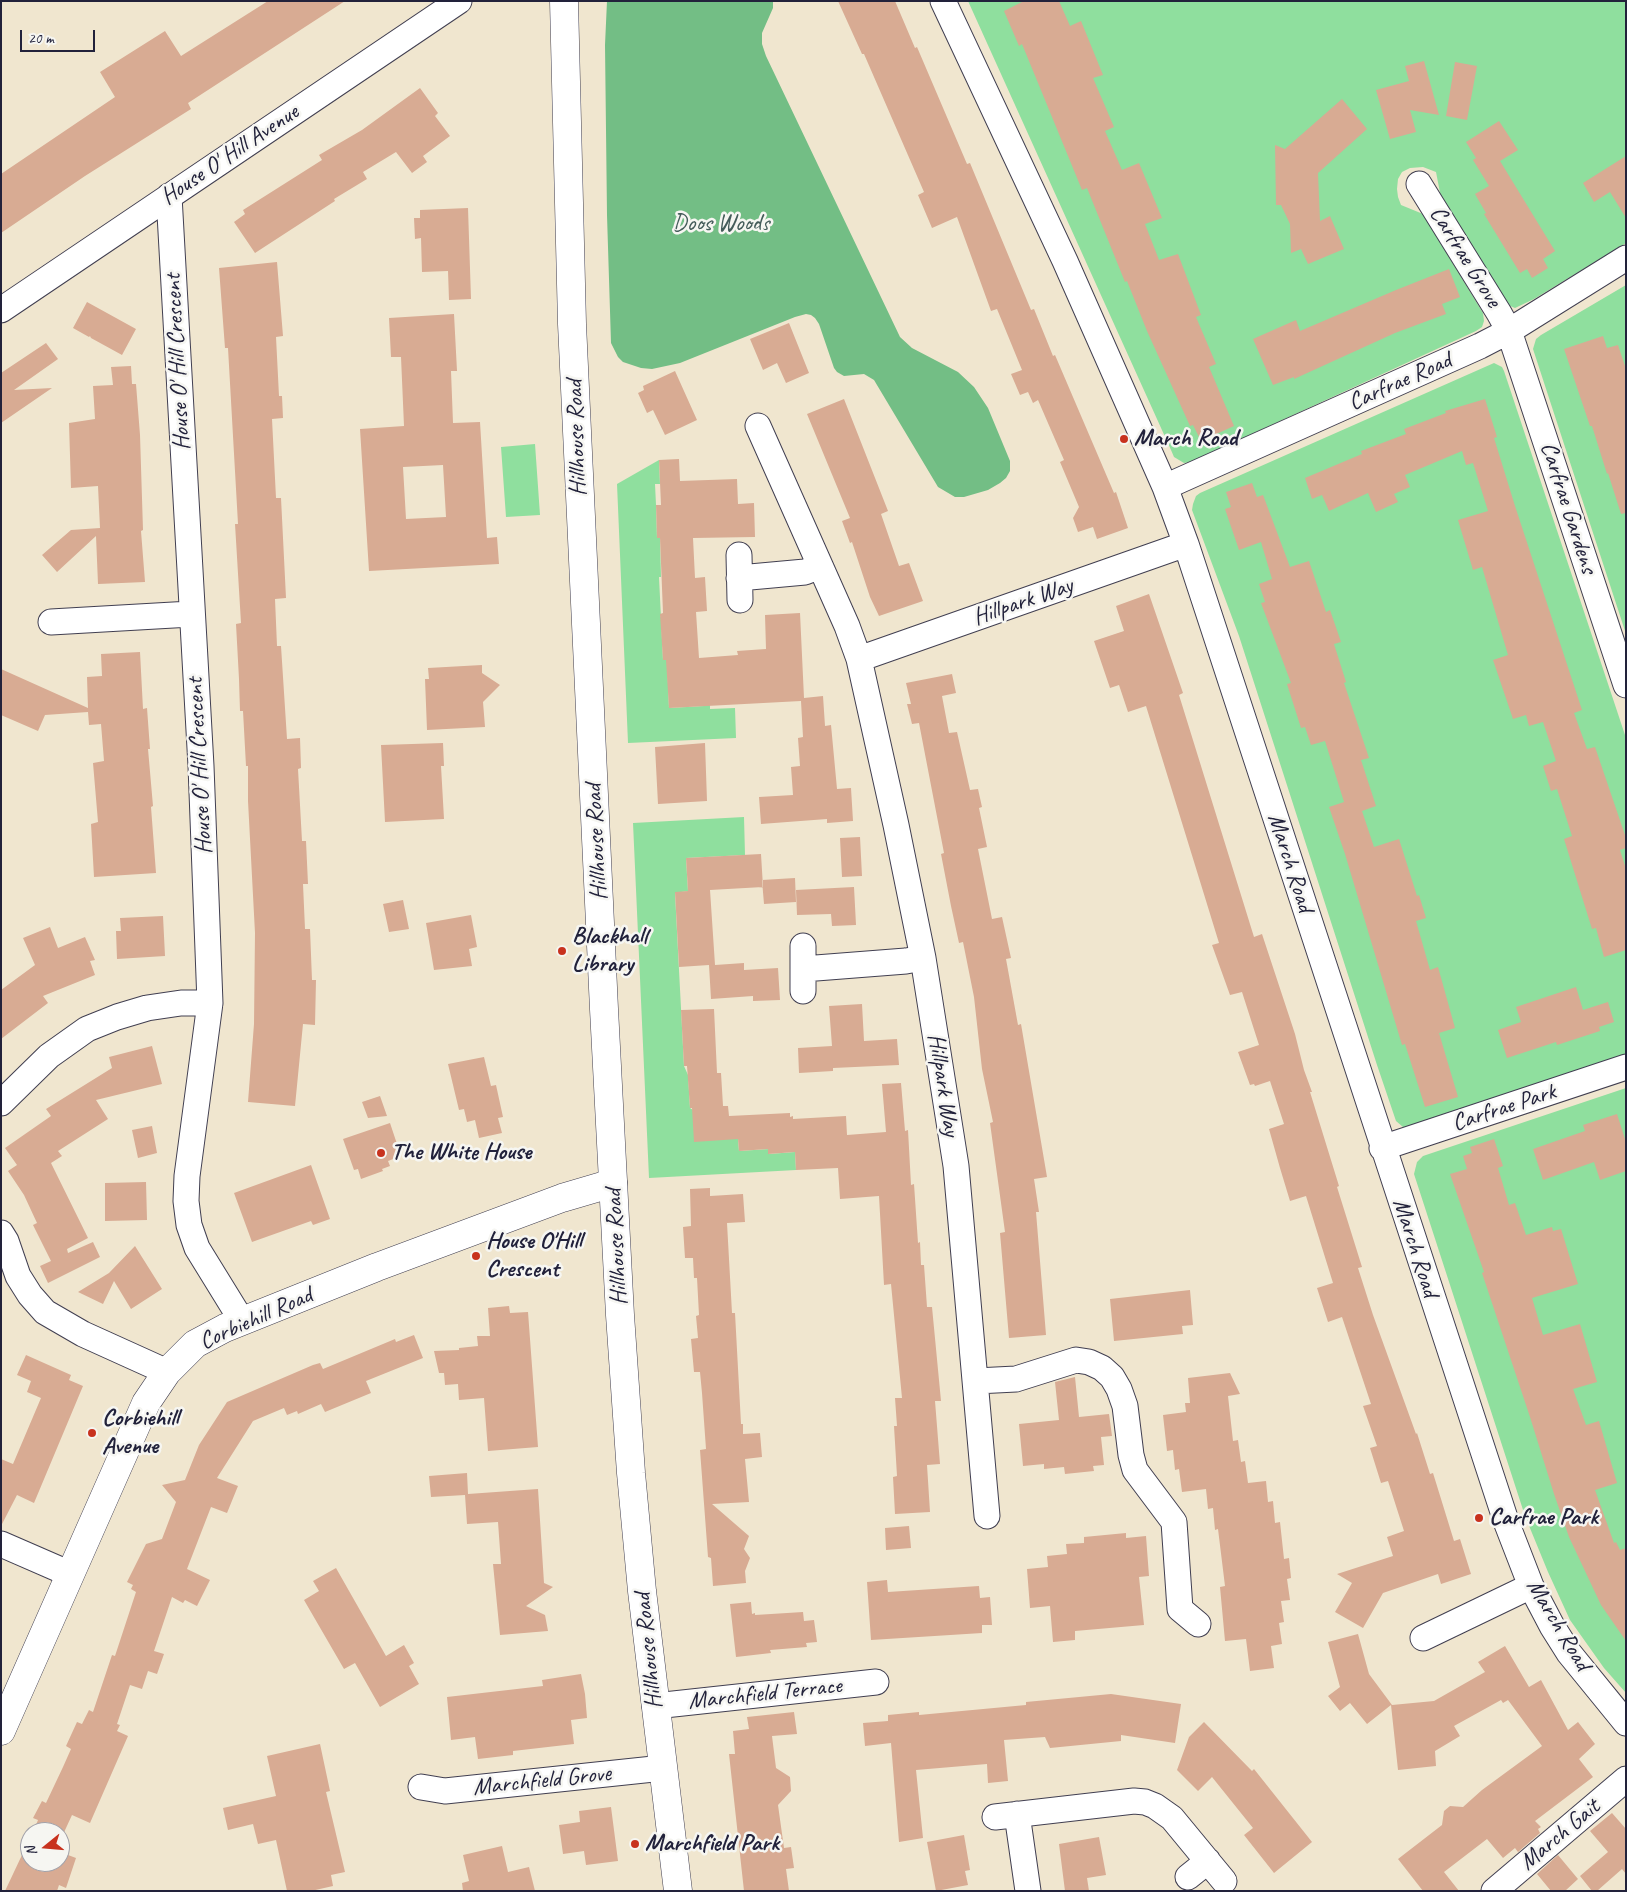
<!DOCTYPE html>
<html>
<head>
<meta charset="utf-8">
<style>
  body { margin:0 }
  #map { position:relative; width:1627px; height:1892px; overflow:hidden; background:#f0e6cf; font-family:Caveat,sans-serif }
  canvas { display:block }
  .frame { position:absolute; inset:0; border:2px solid #22223b; pointer-events:none }
  .north { position:absolute; left:20px; top:1822px; width:50px; height:50px; box-sizing:border-box; background:#f6f6f2; border:1px solid #a1a1a9; border-radius:50%; rotate:253deg; font-size:14px; font-weight:700; line-height:20px; text-align:center; color:#22223b }
  .north::after { content:''; display:block; margin:auto; width:18px; height:22px; background:#c8321e; clip-path:polygon(50% 0,100% 100%,50% 72%,0 100%) }
  .scale { position:absolute; left:20px; top:30px; width:75px; height:22px; box-sizing:border-box; border:2px solid #22223b; border-top:0; padding-left:6px; font-size:15px; line-height:18px; white-space:nowrap; color:#22223b; -webkit-text-stroke:4px #f6f6f2; paint-order:stroke }
</style>
</head>
<body>
<div id="map">
<canvas width="1627" height="1892"></canvas>
<div class="frame"></div>
<div class="north">N</div>
<div class="scale">20 m</div>
</div>
<script>
const ctx = document.querySelector('canvas').getContext('2d');
ctx.lineJoin = 'round';
function paint(path, color) { ctx.fillStyle = color; ctx.fill(path, 'evenodd'); }
const shape = rows => new Path2D(rows.map(r => 'M' + r).join(''));
function stroke(path, color, width, dash) { ctx.strokeStyle = color; ctx.lineWidth = width; ctx.lineCap = dash ? 'butt' : 'round'; ctx.setLineDash(dash || []); ctx.stroke(path); }
function write(font, color, halo, rows, align = 'center') {
  ctx.font = font + ' Caveat,sans-serif'; ctx.lineWidth = 5; ctx.setLineDash([]); ctx.textBaseline = 'middle'; ctx.strokeStyle = halo; ctx.fillStyle = color; for (const [text, x, y, turn = 0] of rows) {
    ctx.save(); ctx.translate(x, y); ctx.rotate((+turn || 0) * Math.PI / 180); ctx.textAlign = isNaN(turn) ? turn : align; if (halo) ctx.strokeText(text, 0, 0); ctx.fillText(text, 0, 0); ctx.restore();
  }
}
paint(shape([
  [968,1,1626,1,1626,243,1534,299,1515,308,1510,306,1505,301,1442,203,1436,172,1423,167,1410,168,1402,172,1398,179,1397,189,1398,197,1401,205,1423,214,1483,313,1484,321,1482,327,1476,331,1191,462,1184,463,1174,457,1171,450],
  [1626,285,1626,634,1533,349,1536,339,1541,335],
  [1494,363,1502,367,1504,371,1626,738,1626,1056,1408,1127,1403,1127,1396,1121,1377,1065,1239,636,1192,510,1193,504,1196,496,1200,493],
  [535,444,540,515,506,517,501,447],
  [659,460,660,484,655,484,656,505,657,538,660,538,661,577,659,577,663,660,667,660,669,708,704,706,710,704,710,709,735,708,736,738,628,743,617,484],
  [744,817,745,855,686,858,688,891,675,893,684,1066,688,1075,690,1108,738,1139,739,1151,769,1149,769,1154,795,1152,796,1170,649,1178,633,823],
  [1626,1088,1626,1693,1604,1668,1570,1620,1548,1572,1525,1516,1414,1174,1417,1162,1423,1156]
]), '#8fdf9e');
paint(shape([
  [607,1,773,1,773,8,762,33,762,44,766,56,900,337,912,348,958,372,974,387,988,408,1010,461,1010,471,1006,478,1000,483,988,490,964,497,955,497,938,487,874,380,864,374,844,376,837,372,834,368,819,324,815,318,811,315,806,314,795,317,680,363,652,369,641,368,623,362,618,357,611,343,607,215,605,45]
]), '#73be85');
paint(shape([
  [268,1,345,1,188,103,191,109,85,176,1,233,1,174,115,97,100,72,165,31,181,56],
  [838,1,895,1,915,48,917,47,967,164,970,163,1031,310,1034,309,1053,356,1055,355,1114,493,1116,492,1128,528,1097,539,1093,527,1078,532,1073,518,1079,507,1060,462,1064,460,1038,400,1033,403,1028,392,1020,395,1011,374,1022,370,997,309,991,311,957,217,932,228,918,195,924,192,864,54,862,54],
  [1024,1,1059,1,1070,26,1081,21,1103,75,1093,78,1114,127,1105,131,1122,170,1139,163,1162,218,1145,224,1159,260,1178,254,1201,315,1196,317,1216,364,1209,367,1234,426,1201,441,1193,425,1190,426,1147,331,1127,281,1125,282,1087,188,1082,190,1022,44,1019,46,1004,11],
  [1424,61,1439,115,1410,110,1416,132,1390,139,1376,90,1409,81,1405,66],
  [1455,62,1477,66,1467,120,1446,116],
  [420,88,438,113,435,116,450,136,423,156,427,162,412,173,396,152,363,172,367,179,334,199,335,201,255,253,234,222,245,214,243,210,322,160,319,155,362,130],
  [1342,99,1367,129,1318,173,1320,221,1330,216,1344,249,1308,264,1301,249,1291,253,1290,224,1281,205,1276,205,1275,145,1285,149],
  [1499,121,1518,150,1500,161,1555,251,1543,259,1548,268,1532,278,1527,269,1520,273,1484,214,1486,213,1475,194,1489,186,1473,160,1476,158,1466,142],
  [1626,156,1626,218,1610,192,1594,202,1583,183],
  [468,208,471,299,449,300,448,271,422,272,421,238,415,239,414,218,420,218,420,210],
  [277,262,283,336,276,337,279,396,282,396,283,418,272,419,276,498,281,498,286,598,275,599,277,646,281,646,287,739,300,738,301,768,298,769,302,841,306,841,308,884,303,884,305,929,310,929,312,980,316,980,315,1025,303,1024,295,1106,248,1102,254,1024,255,933,248,801,248,766,246,766,243,711,240,711,239,679,236,624,241,623,235,524,238,524,228,348,225,348,219,268],
  [1449,269,1460,297,1442,304,1446,314,1395,333,1294,379,1294,377,1273,385,1253,339,1296,320,1300,331,1396,290],
  [87,302,136,329,122,355,91,338,90,336,89,337,73,328],
  [454,314,457,371,451,371,453,423,480,422,487,538,497,537,499,564,369,571,360,429,404,426,401,357,391,357,389,318],
  [443,465,446,517,406,519,403,467],
  [789,323,809,373,786,383,777,363,763,370,750,339],
  [1603,336,1607,348,1618,345,1626,369,1626,513,1621,514,1608,473,1607,474,1592,426,1590,426,1564,349],
  [46,343,58,359,14,390,52,388,1,423,1,373],
  [131,366,132,384,136,384,140,435,143,530,141,531,145,582,98,584,96,536,57,572,42,555,71,530,100,528,98,486,71,488,69,423,95,419,93,386,113,385,111,367],
  [675,371,697,420,665,435,653,410,647,413,638,393,644,390,643,386],
  [844,399,888,511,881,514,899,566,909,563,923,601,879,616,870,597,852,542,850,543,842,521,850,518,807,414],
  [1485,399,1497,437,1494,438,1515,506,1582,710,1574,713,1587,749,1595,747,1626,838,1626,848,1620,850,1626,869,1626,950,1604,957,1596,928,1592,929,1564,839,1572,836,1557,789,1551,791,1543,766,1556,761,1543,722,1529,726,1526,715,1513,719,1493,660,1508,655,1482,567,1473,570,1458,520,1488,511,1473,463,1466,465,1462,451,1405,475,1410,487,1394,494,1398,502,1376,512,1368,493,1329,511,1322,495,1312,499,1305,478,1362,454,1361,451,1406,434,1404,429,1446,413,1445,411],
  [679,459,680,481,737,479,738,504,754,503,755,537,693,538,695,578,705,577,707,611,696,612,699,658,738,655,737,651,766,649,765,615,800,613,804,698,823,696,825,726,831,725,837,789,851,788,853,821,827,823,827,819,761,824,759,797,793,795,791,767,800,766,798,738,803,737,801,701,669,708,666,660,663,660,660,614,663,613,660,538,657,538,656,505,661,505,659,460],
  [1252,483,1257,497,1263,495,1290,567,1309,561,1326,612,1330,610,1341,642,1334,644,1346,682,1344,683,1369,758,1361,760,1376,806,1362,811,1374,847,1399,839,1417,896,1419,895,1426,918,1416,921,1430,970,1438,967,1455,1028,1439,1033,1458,1097,1425,1107,1405,1044,1402,1045,1345,854,1329,807,1344,802,1325,741,1311,745,1305,727,1301,728,1287,684,1291,683,1261,603,1265,602,1259,584,1272,579,1261,542,1239,550,1225,509,1231,507,1226,492],
  [1149,594,1183,693,1179,695,1254,937,1262,934,1295,1034,1304,1070,1312,1092,1310,1092,1339,1186,1337,1187,1362,1267,1358,1268,1373,1315,1416,1434,1417,1433,1430,1474,1433,1473,1454,1541,1460,1539,1471,1574,1441,1584,1438,1574,1383,1593,1363,1628,1335,1612,1352,1583,1337,1574,1393,1556,1387,1537,1404,1531,1388,1481,1381,1483,1370,1448,1377,1446,1363,1406,1371,1404,1342,1317,1328,1322,1317,1288,1333,1283,1306,1196,1290,1201,1280,1168,1269,1129,1284,1124,1270,1081,1255,1086,1254,1084,1250,1085,1238,1052,1259,1045,1242,992,1230,995,1212,945,1219,943,1146,706,1128,712,1119,685,1110,688,1094,641,1124,631,1116,606],
  [140,652,143,709,147,708,150,749,148,749,153,806,151,807,156,873,94,877,91,824,98,822,93,763,104,761,101,724,89,725,88,712,45,715,38,731,1,715,1,669,88,708,87,677,102,676,101,654],
  [482,665,482,673,500,685,483,702,485,727,427,730,425,679,429,679,428,668],
  [952,674,956,693,942,696,949,733,957,732,970,790,978,789,982,807,979,808,987,847,978,849,992,919,1002,917,1011,958,1006,959,1018,1025,1021,1024,1047,1177,1034,1179,1039,1212,1036,1212,1046,1335,1009,1338,1000,1233,1005,1232,990,1123,993,1122,982,1069,974,997,963,942,959,943,951,906,941,854,944,853,919,723,912,724,907,704,911,704,906,683],
  [443,743,444,766,441,766,444,819,385,822,381,745],
  [705,743,707,801,658,804,655,747],
  [860,837,862,876,842,877,840,838],
  [761,854,763,887,710,890,715,965,744,963,744,970,778,968,780,1000,753,1001,753,996,711,999,709,965,679,967,675,892,688,891,686,858],
  [795,878,796,902,764,904,762,880],
  [854,887,856,925,832,926,831,914,797,915,796,890],
  [403,900,409,929,389,932,383,904],
  [471,915,477,947,469,949,472,966,434,970,426,923],
  [163,916,165,956,117,959,116,931,121,931,120,918],
  [50,927,58,948,85,937,95,960,90,961,95,975,43,996,48,1003,1,1039,1,990,35,965,23,938],
  [1576,987,1583,1010,1608,1002,1614,1022,1599,1027,1600,1031,1557,1045,1556,1042,1507,1058,1498,1030,1521,1022,1516,1007],
  [862,1004,864,1041,897,1039,899,1065,833,1068,833,1071,799,1073,798,1048,832,1046,829,1006],
  [714,1009,717,1073,721,1073,723,1106,728,1106,729,1116,790,1113,790,1117,793,1116,793,1119,846,1116,847,1135,886,1132,882,1084,901,1083,905,1131,908,1130,911,1185,914,1184,918,1243,920,1242,921,1265,924,1265,927,1307,932,1307,941,1401,935,1401,940,1464,927,1465,930,1512,895,1514,893,1477,897,1476,894,1426,897,1426,895,1398,902,1398,891,1284,884,1285,879,1196,840,1199,838,1168,796,1170,795,1152,768,1154,768,1149,739,1151,738,1139,694,1142,692,1108,690,1108,687,1066,684,1066,681,1010],
  [152,1046,162,1084,96,1100,108,1119,58,1151,62,1156,51,1163,88,1238,67,1249,68,1253,93,1242,100,1257,48,1283,40,1266,51,1261,33,1225,37,1223,24,1195,8,1171,17,1165,5,1148,51,1116,46,1109,112,1068,109,1057],
  [484,1057,491,1086,496,1085,503,1117,498,1118,502,1133,479,1138,475,1120,467,1122,464,1109,459,1110,448,1064],
  [380,1096,387,1116,368,1118,362,1102],
  [1617,1114,1626,1142,1626,1171,1600,1180,1594,1162,1543,1180,1533,1149,1585,1131,1583,1125],
  [390,1123,401,1156,388,1161,390,1166,382,1169,383,1171,361,1179,358,1169,354,1170,343,1139],
  [152,1126,157,1153,138,1158,132,1130],
  [1494,1139,1503,1166,1498,1168,1509,1205,1515,1203,1526,1235,1552,1227,1553,1231,1561,1229,1578,1284,1532,1298,1543,1335,1580,1324,1597,1382,1573,1389,1586,1425,1599,1421,1617,1483,1595,1490,1614,1543,1616,1542,1620,1550,1626,1548,1626,1641,1601,1605,1569,1537,1554,1494,1530,1417,1482,1273,1484,1272,1450,1174,1467,1169,1463,1156,1472,1153,1470,1147],
  [311,1165,330,1219,313,1225,311,1221,252,1242,234,1193],
  [146,1182,147,1220,105,1221,105,1183],
  [710,1188,710,1196,743,1194,745,1222,727,1223,732,1313,735,1313,741,1424,743,1424,743,1434,760,1433,762,1457,745,1459,749,1502,712,1504,749,1536,744,1549,750,1558,745,1571,746,1583,713,1586,711,1558,708,1557,700,1450,706,1449,702,1393,700,1372,694,1372,691,1339,698,1338,696,1316,699,1315,697,1278,694,1278,693,1258,685,1258,683,1227,691,1226,690,1189],
  [135,1246,162,1289,131,1309,114,1281,103,1304,78,1292,109,1273],
  [1190,1290,1193,1325,1182,1326,1183,1334,1114,1341,1110,1299],
  [509,1306,510,1313,528,1312,538,1447,488,1451,484,1398,459,1400,458,1384,445,1385,444,1373,439,1373,434,1351,459,1350,459,1348,478,1346,477,1336,490,1336,488,1308],
  [414,1335,423,1358,366,1381,371,1393,325,1412,321,1404,298,1414,297,1411,287,1415,284,1408,253,1421,217,1478,238,1486,227,1513,211,1507,187,1569,210,1580,197,1606,185,1600,183,1603,172,1597,154,1651,164,1654,157,1674,148,1671,142,1689,130,1685,117,1724,120,1725,117,1731,128,1736,90,1823,72,1815,60,1841,60,1832,33,1832,38,1820,33,1818,42,1801,46,1803,63,1767,71,1749,66,1746,77,1722,82,1724,89,1710,93,1712,112,1655,115,1656,136,1592,131,1589,133,1585,127,1582,146,1544,162,1539,176,1502,162,1485,185,1480,199,1445,227,1402,313,1365,320,1363,323,1369,395,1339,396,1342],
  [26,1355,71,1375,69,1380,83,1386,34,1503,17,1495,1,1526,1,1459,13,1464,41,1398,27,1392,31,1381,17,1375],
  [1230,1373,1240,1394,1228,1396,1233,1441,1238,1440,1241,1462,1245,1461,1248,1483,1266,1481,1268,1502,1273,1501,1275,1523,1280,1522,1284,1559,1289,1558,1291,1578,1287,1579,1290,1600,1281,1601,1284,1622,1279,1623,1282,1644,1271,1646,1274,1668,1250,1671,1246,1639,1225,1641,1220,1587,1225,1586,1218,1529,1215,1530,1213,1508,1208,1509,1206,1489,1182,1492,1179,1469,1175,1470,1173,1450,1167,1451,1163,1415,1186,1412,1185,1403,1190,1403,1188,1378],
  [1075,1377,1079,1417,1109,1414,1112,1436,1101,1437,1104,1465,1093,1466,1094,1471,1065,1474,1064,1467,1044,1469,1044,1464,1023,1466,1019,1424,1059,1420,1055,1382],
  [467,1473,468,1494,538,1489,544,1583,553,1587,526,1606,545,1615,548,1631,500,1635,493,1564,501,1564,498,1522,467,1524,465,1495,431,1497,429,1476],
  [909,1526,911,1548,886,1550,885,1528],
  [1126,1533,1126,1538,1146,1536,1149,1576,1139,1577,1144,1625,1075,1631,1075,1640,1053,1642,1050,1606,1030,1608,1027,1569,1048,1567,1047,1556,1067,1554,1066,1544,1084,1543,1084,1537],
  [336,1568,386,1656,404,1645,414,1663,409,1666,419,1684,380,1707,355,1663,344,1669,304,1600,319,1591,313,1581],
  [887,1580,888,1592,979,1586,980,1598,990,1597,992,1625,982,1625,982,1633,871,1640,867,1582],
  [751,1602,752,1614,755,1613,755,1615,803,1612,804,1621,814,1620,817,1642,806,1643,807,1647,770,1650,771,1653,736,1657,730,1604],
  [1358,1634,1369,1674,1392,1705,1434,1701,1485,1672,1478,1662,1505,1646,1529,1687,1541,1680,1568,1730,1578,1722,1595,1744,1579,1759,1593,1777,1535,1821,1541,1827,1538,1829,1540,1833,1518,1852,1515,1848,1503,1858,1487,1839,1444,1872,1459,1891,1423,1891,1398,1859,1442,1825,1444,1811,1450,1806,1463,1807,1482,1790,1542,1746,1508,1700,1503,1703,1501,1700,1454,1726,1460,1736,1435,1751,1436,1766,1398,1770,1391,1705,1367,1724,1350,1703,1340,1711,1328,1696,1340,1687,1328,1642],
  [581,1674,585,1694,587,1718,571,1720,574,1744,513,1751,513,1755,478,1759,475,1737,451,1740,447,1697,543,1686,542,1680],
  [1111,1694,1181,1704,1175,1743,1121,1735,1121,1741,1050,1748,1045,1737,1004,1740,1008,1781,988,1783,987,1764,916,1770,923,1838,899,1842,891,1743,865,1746,863,1723,888,1721,888,1715,919,1712,919,1715,1026,1705,1026,1702],
  [794,1712,797,1734,772,1736,776,1768,790,1777,791,1791,778,1805,784,1848,791,1847,794,1868,786,1869,789,1891,744,1891,729,1754,735,1754,733,1731,749,1729,747,1717],
  [1204,1722,1252,1771,1254,1769,1312,1842,1274,1873,1244,1835,1253,1828,1212,1777,1198,1791,1177,1770,1189,1737],
  [320,1744,330,1791,326,1792,345,1872,331,1875,333,1886,311,1891,287,1891,276,1840,258,1844,253,1824,228,1830,223,1808,276,1796,267,1756],
  [611,1807,618,1861,586,1865,584,1851,563,1854,559,1825,580,1822,579,1811],
  [1612,1813,1626,1829,1626,1874,1622,1869,1597,1891,1592,1891,1580,1876,1608,1852,1590,1831],
  [964,1835,970,1870,965,1871,968,1885,936,1891,927,1842],
  [1099,1837,1106,1875,1087,1878,1089,1891,1065,1891,1059,1844],
  [30,1838,30,1862,60,1862,60,1852,76,1858,66,1888,59,1885,57,1891,5,1891],
  [502,1846,508,1872,529,1867,535,1891,463,1891,462,1883,469,1881,463,1855],
  [1558,1855,1578,1879,1565,1891,1551,1891,1537,1874]
]), '#d8ab93');
const minor = shape([
  [943,1,1065,261,1165,487,1186,544,1507,1524,1531,1586,1552,1626,1569,1653,1626,1723],
  [1419,184,1499,313,1509,331,1626,685],
  [169,196,201,766,210,1003,187,1176,186,1201,189,1225,197,1248,242,1321],
  [1,310,459,1],
  [758,426,847,626,859,659,896,825,923,958,956,1166,987,1516],
  [1165,487,1480,346,1509,331,1626,258],
  [739,555,740,600],
  [739,578,805,572,820,566],
  [51,622,191,614],
  [859,659,1186,544],
  [803,946,803,991],
  [803,969,906,961,923,958],
  [1,1103,49,1056,87,1029,117,1017,147,1008,181,1003,210,1003],
  [1382,1148,1626,1067],
  [1,1233,6,1241,18,1276,30,1295,45,1312,83,1334,167,1372],
  [976,1381,1016,1379,1076,1360,1089,1362,1102,1368,1112,1377,1119,1389,1125,1406,1131,1455,1135,1470,1174,1522,1180,1609,1198,1624],
  [1,1544,70,1574],
  [1423,1638,1531,1586],
  [655,1706,876,1682],
  [421,1787,445,1791,663,1768],
  [1017,1814,1028,1891],
  [995,1817,1134,1801,1145,1802,1155,1806,1172,1818,1224,1881],
  [1188,1877,1208,1861],
  [1494,1891,1626,1779]
]);
const tertiary = shape([
  [1,1731,146,1403,167,1372,195,1344,225,1328,377,1267,562,1198,613,1183]
]);
const primary = shape([
  [564,1,572,324,604,1009,620,1315,631,1473,642,1591,678,1891]
]);
stroke(minor, '#413f51', 27);
stroke(tertiary, '#413f51', 29);
stroke(primary, '#413f51', 29);
stroke(minor, '#fff', 25);
stroke(tertiary, '#fff', 28);
stroke(primary, '#fff', 28);
for (const [x, y, r, color] of [
  [1124,439,5,"#c8321e"],
  [562,951,5,"#c8321e"],
  [381,1153,5,"#c8321e"],
  [476,1256,5,"#c8321e"],
  [92,1433,5,"#c8321e"],
  [1479,1518,5,"#c8321e"],
  [635,1844,5,"#c8321e"]
]) { const dot = new Path2D(); dot.arc(x, y, r, 0, 2 * Math.PI); ctx.fillStyle = color; ctx.fill(dot); stroke(dot, '#f6f6f2', 2); }
write('24px', '#22223b', '#f6f6f2', [
  ["House O' Hill Avenue",230,155,-34],
  ["Carfrae Grove",1465,257,58],
  ["House O' Hill Crescent",178,362,-93],
  ["Carfrae Road",1400,382,-24],
  ["Hillhouse Road",577,438,-92],
  ["Carfrae Gardens",1568,508,72],
  ["Hillpark Way",1023,602,-19],
  ["House O' Hill Crescent",200,766,-93],
  ["Hillhouse Road",597,842,-93],
  ["March Road",1290,863,72],
  ["Hillpark Way",943,1085,81],
  ["Carfrae Park",1504,1108,-18],
  ["Hillhouse Road",617,1247,-93],
  ["March Road",1415,1248,72],
  ["Corbiehill Road",256,1319,-24],
  ["March Road",1558,1625,59],
  ["Hillhouse Road",649,1651,-96],
  ["Marchfield Terrace",765,1694,-6],
  ["Marchfield Grove",542,1781,-6],
  ["March Gait",1560,1835,-40]
]);
write('24px', '#435b59', '#f6f6f2', [
  ["Doos Woods",721,224]
]);
write('bold 24px', '#22223b', '#f6f6f2', [
  ["March Road",1134,439],
  ["Blackhall",572,937],
  ["Library",572,965],
  ["The White House",391,1153],
  ["House O'Hill",486,1242],
  ["Crescent",486,1270],
  ["Corbiehill",102,1419],
  ["Avenue",102,1447],
  ["Carfrae Park",1489,1518],
  ["Marchfield Park",645,1844]
], 'left');
</script>
</body>
</html>
